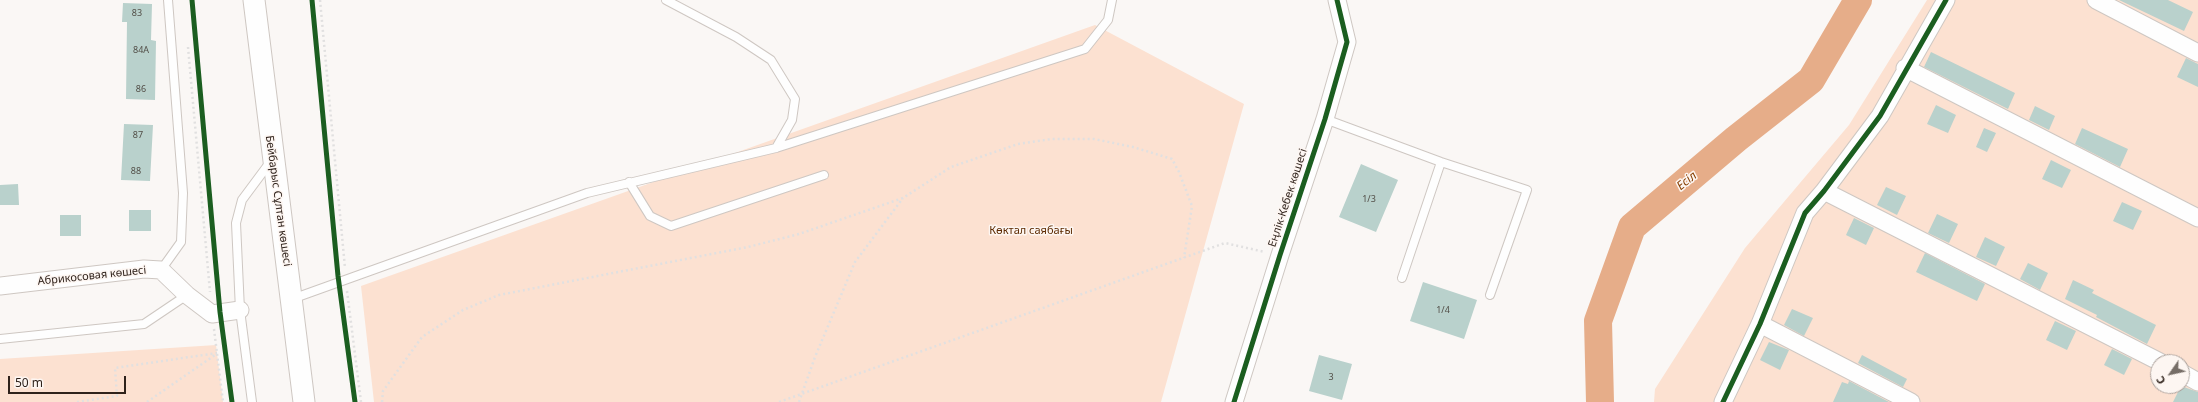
<!DOCTYPE html>
<html>
<head>
<meta charset="utf-8">
<style>
  body { margin:0 }
  #map { position:relative; width:2198px; height:402px; overflow:hidden; background:#faf7f5; font-family:"Noto Sans",sans-serif }
  canvas { display:block }
  .north { position:absolute; left:2150px; top:354px; width:40px; height:40px; box-sizing:border-box; background:#fdf6f2; border:1px solid #aba19c; border-radius:50%; rotate:236deg; font-size:11px; font-weight:700; line-height:16px; text-align:center; color:#2f221b }
  .north::after { content:''; display:block; margin:auto; width:14px; height:18px; background:#766d67; clip-path:polygon(50% 0,100% 100%,50% 72%,0 100%) }
  .scale { position:absolute; left:8px; top:376px; width:118px; height:18px; box-sizing:border-box; border:2px solid #2f221b; border-top:0; padding-left:5px; font-size:12px; line-height:14px; white-space:nowrap; color:#2f221b; -webkit-text-stroke:3px #fdf6f2; paint-order:stroke }
</style>
</head>
<body>
<div id="map">
<canvas width="2198" height="402"></canvas>
<div class="north">С</div>
<div class="scale">50 m</div>
</div>
<script>
const ctx = document.querySelector('canvas').getContext('2d');
ctx.lineJoin = 'round';
function paint(path, color) { ctx.fillStyle = color; ctx.fill(path, 'evenodd'); }
const shape = rows => new Path2D(rows.map(r => 'M' + r).join(''));
function stroke(path, color, width, dash) { ctx.strokeStyle = color; ctx.lineWidth = width; ctx.lineCap = dash ? 'butt' : 'round'; ctx.setLineDash(dash || []); ctx.stroke(path); }
function write(font, color, halo, rows, align = 'center') {
  ctx.font = font + ' "Noto Sans",sans-serif'; ctx.lineWidth = 3; ctx.setLineDash([]); ctx.textBaseline = 'middle'; ctx.strokeStyle = halo; ctx.fillStyle = color; for (const [text, x, y, turn = 0] of rows) {
    ctx.save(); ctx.translate(x, y); ctx.rotate((+turn || 0) * Math.PI / 180); ctx.textAlign = isNaN(turn) ? turn : align; if (halo) ctx.strokeText(text, 0, 0); ctx.fillText(text, 0, 0); ctx.restore();
  }
}
paint(shape([
  [1927,0,2198,0,2198,402,1654,402,1655,389,1745,248,1849,125],
  [2158,362,2182,362,2182,386,2158,386],
  [1095,25,1244,104,1161,402,374,402,361,286],
  [216,345,223,402,0,402,0,359]
]), '#fce1d1');
stroke(shape([
  [1600,402,1598,321,1632,227,1736,139,1811,80,1858,0]
]), '#e6ad89', 28);
paint(shape([
  [2119,0,2168,0,2193,12,2184,31],
  [123,3,152,4,151,40,156,41,155,100,126,99,127,22,122,22],
  [1931,52,2015,93,2008,109,1924,67],
  [2186,58,2198,64,2198,87,2177,77],
  [1936,105,1956,115,1948,133,1927,124],
  [2035,106,2055,116,2049,130,2029,120],
  [124,124,153,125,150,181,121,180],
  [1984,128,1996,133,1987,152,1976,147],
  [2082,128,2128,149,2120,167,2075,144],
  [2051,160,2071,170,2062,188,2042,179],
  [1361,164,1398,180,1376,232,1339,217],
  [18,184,19,205,0,205,0,185],
  [1886,187,1906,196,1897,215,1877,205],
  [2122,202,2142,211,2133,230,2113,221],
  [129,210,151,210,151,231,129,231],
  [1937,214,1958,224,1949,243,1928,233],
  [60,215,81,215,81,236,60,236],
  [1854,218,1874,228,1866,245,1846,235],
  [1985,237,2005,247,1996,266,1976,257],
  [1925,253,1985,284,1977,301,1916,272],
  [2028,263,2048,273,2040,290,2020,279],
  [2073,280,2094,290,2092,293,2156,325,2147,344,2096,317,2097,315,2065,299],
  [1423,282,1477,300,1464,339,1410,321],
  [1792,309,1813,318,1804,336,1784,325],
  [2055,321,2076,331,2067,350,2046,340],
  [1769,342,1789,350,1780,370,1760,360],
  [2112,349,2132,359,2124,375,2104,365],
  [1319,355,1352,364,1342,400,1309,391],
  [1862,355,1907,379,1903,387,1858,363],
  [1849,381,1889,402,1833,402,1842,382,1848,384],
  [2181,386,2198,392,2198,402,2173,402]
]), '#b9d1cc');
const service = shape([
  [666,0,736,37,771,60,795,99,792,120,776,148],
  [1325,119,1441,162,1527,190,1490,295],
  [629,182,650,216,671,226,824,175],
  [161,270,181,242,183,193,168,0],
  [1402,278,1441,162],
  [292,299,587,193,776,148,1085,49,1108,20,1112,0],
  [0,339,144,324,187,295],
  [252,402,240,310,236,223,242,200,271,161]
]);
const minor = shape([
  [2096,0,2198,53],
  [1905,68,2198,218],
  [1824,191,2160,362],
  [0,286,144,269,161,270,187,295,212,314,240,310],
  [1760,324,1911,402],
  [2182,373,2198,382],
  [1234,402,1280,255,1325,119,1347,42,1337,0],
  [1723,402,1760,324,1805,213,1824,191,1880,116,1946,0]
]);
const tertiary = shape([
  [254,0,304,402]
]);
stroke(service, '#cec7c2', 10);
stroke(minor, '#cec7c2', 19);
stroke(tertiary, '#cec7c2', 23);
stroke(shape([
  [320,0,345,268],
  [188,47,210,292],
  [347,291,361,402],
  [214,329,223,402],
  [77,402,117,396,115,368,217,353],
  [147,402,215,355],
  [382,402,383,391,422,337,463,310,499,295,748,247,799,234,903,198,951,167,1018,144,1052,139,1094,139,1133,147,1172,159,1179,172,1192,206,1184,258],
  [779,402,1225,243,1265,252],
  [799,402,815,357,855,262,903,198]
]), '#e1e0e0', 2.5, [2, 3]);
stroke(service, '#fefefe', 8);
stroke(minor, '#fefefe', 17);
stroke(tertiary, '#fefefe', 21);
stroke(shape([
  [192,0,220,312,232,402],
  [312,0,338,276,355,402],
  [1234,402,1280,255,1325,119,1347,42,1337,0],
  [1723,402,1760,324,1805,213,1824,191,1880,116,1946,0]
]), '#1b5e20', 5);
write('9px', '#524e47', null, [
  ["83",137,13],
  ["84А",141,50],
  ["86",141,89],
  ["87",138,135],
  ["88",136,171],
  ["1/3",1369,199],
  ["1/4",1443,310],
  ["3",1331,377]
]);
write('11px', '#2f221b', '#fdf6f2', [
  ["Еңлік-Кебек көшесі",1288,198,-72],
  ["Бейбарыс Сұлтан көшесі",278,201,82],
  ["Абрикосовая көшесі",92,276,-6]
]);
write('11px', '#5d2a01', '#fdf6f2', [
  ["Көктал саябағы",1031,231]
]);
write('italic 12px', '#863e00', '#fdf6f2', [
  ["Есіл",1687,181,-39]
]);
</script>
</body>
</html>
